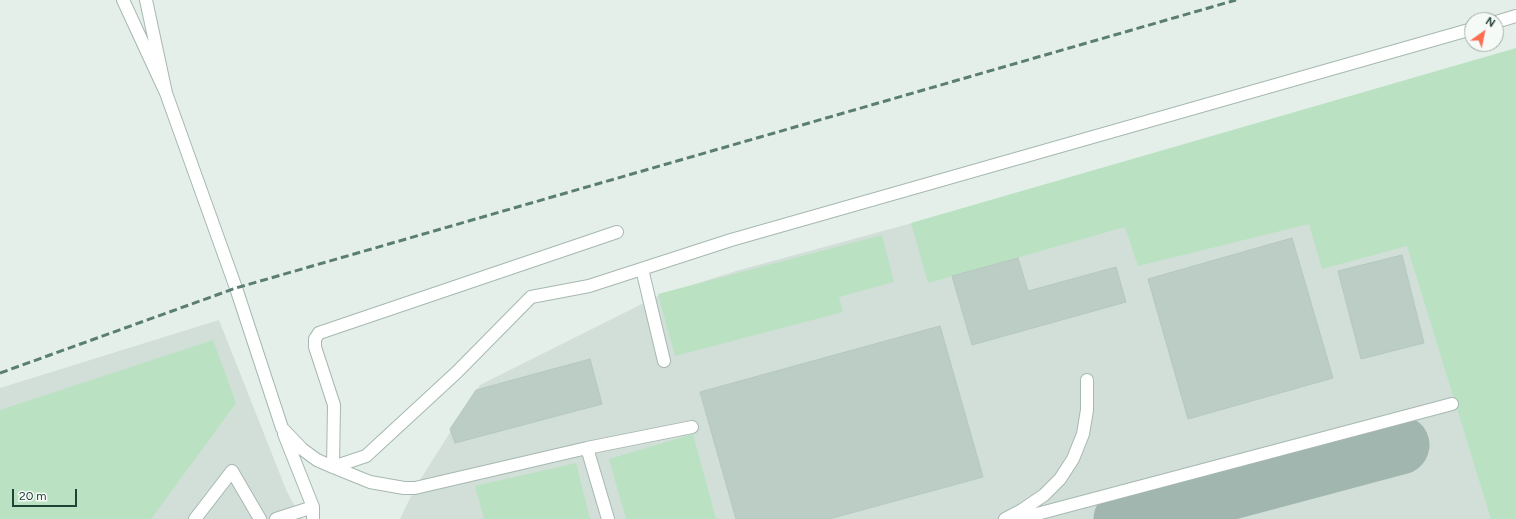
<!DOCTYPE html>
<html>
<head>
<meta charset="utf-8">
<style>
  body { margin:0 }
  #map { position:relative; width:1516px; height:519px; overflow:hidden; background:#e4efe9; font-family:Figtree,sans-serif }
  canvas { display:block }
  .north { position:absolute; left:1464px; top:12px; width:40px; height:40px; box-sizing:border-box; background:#f5faf7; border:1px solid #a0b0aa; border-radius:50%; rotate:33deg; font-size:11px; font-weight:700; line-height:16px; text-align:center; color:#214236 }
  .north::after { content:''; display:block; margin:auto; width:14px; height:18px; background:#ff6d51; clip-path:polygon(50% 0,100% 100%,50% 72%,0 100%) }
  .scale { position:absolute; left:12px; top:489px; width:65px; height:18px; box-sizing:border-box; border:2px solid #214236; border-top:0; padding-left:5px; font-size:12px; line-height:14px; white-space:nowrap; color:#214236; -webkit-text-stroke:3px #f5faf7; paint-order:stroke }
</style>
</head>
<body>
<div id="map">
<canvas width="1516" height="519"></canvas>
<div class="north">N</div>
<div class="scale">20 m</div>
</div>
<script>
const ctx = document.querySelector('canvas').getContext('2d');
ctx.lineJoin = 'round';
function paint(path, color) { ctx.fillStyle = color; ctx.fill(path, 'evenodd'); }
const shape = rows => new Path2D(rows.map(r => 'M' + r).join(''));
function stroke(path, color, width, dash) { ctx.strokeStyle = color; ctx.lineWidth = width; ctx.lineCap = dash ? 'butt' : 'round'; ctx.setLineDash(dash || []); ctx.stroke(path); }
paint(shape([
  [1393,92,1516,519,400,519,415,488,480,385,658,296,736,271],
  [219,320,287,492,302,519,0,519,0,388]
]), '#d1dfd8');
paint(shape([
  [1516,48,1516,519,1491,519,1407,246,1322,269,1309,224,1138,266,1125,227,928,283,911,223],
  [882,235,894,282,839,297,843,312,675,356,658,294],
  [213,340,236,403,151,519,0,519,0,410],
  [693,434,716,519,626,519,609,459],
  [576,463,590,519,484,519,475,486]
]), '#bae2c2');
stroke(shape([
  [1123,519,1400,445]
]), '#a0b6ae', 59);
const building = shape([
  [1292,238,1333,378,1188,419,1148,279,1292,238],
  [1402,255,1424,343,1361,359,1338,271,1402,255],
  [1018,258,1028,291,1116,267,1126,302,972,345,952,276,1018,258],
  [940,326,983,477,829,519,736,519,700,392,940,326],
  [590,359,602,404,455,443,450,429,476,390,590,359]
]);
paint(building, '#bbcdc4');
stroke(building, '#b5c9bf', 1);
const minor = shape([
  [123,0,166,93,146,0],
  [1496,22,1516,16],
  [166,93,236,288,282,428,302,449,317,460,333,467,366,456,457,372,531,297,589,286,731,240,1472,29],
  [617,232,319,333,315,339,315,347,334,405,333,467,370,482,404,488,415,488,587,448,692,427],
  [642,269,664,361],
  [284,434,313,507,313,519],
  [587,448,608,519],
  [195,519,232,471,260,519],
  [276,519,313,507],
  [1005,519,1022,510,1044,495,1060,479,1073,459,1083,434,1087,410,1087,380],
  [1018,519,1452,404]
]);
stroke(minor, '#a6b8b0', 14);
stroke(minor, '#fff', 12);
stroke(shape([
  [0,373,236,288,1236,0]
]), '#5b7e72', 3, [8, 4]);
</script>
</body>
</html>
